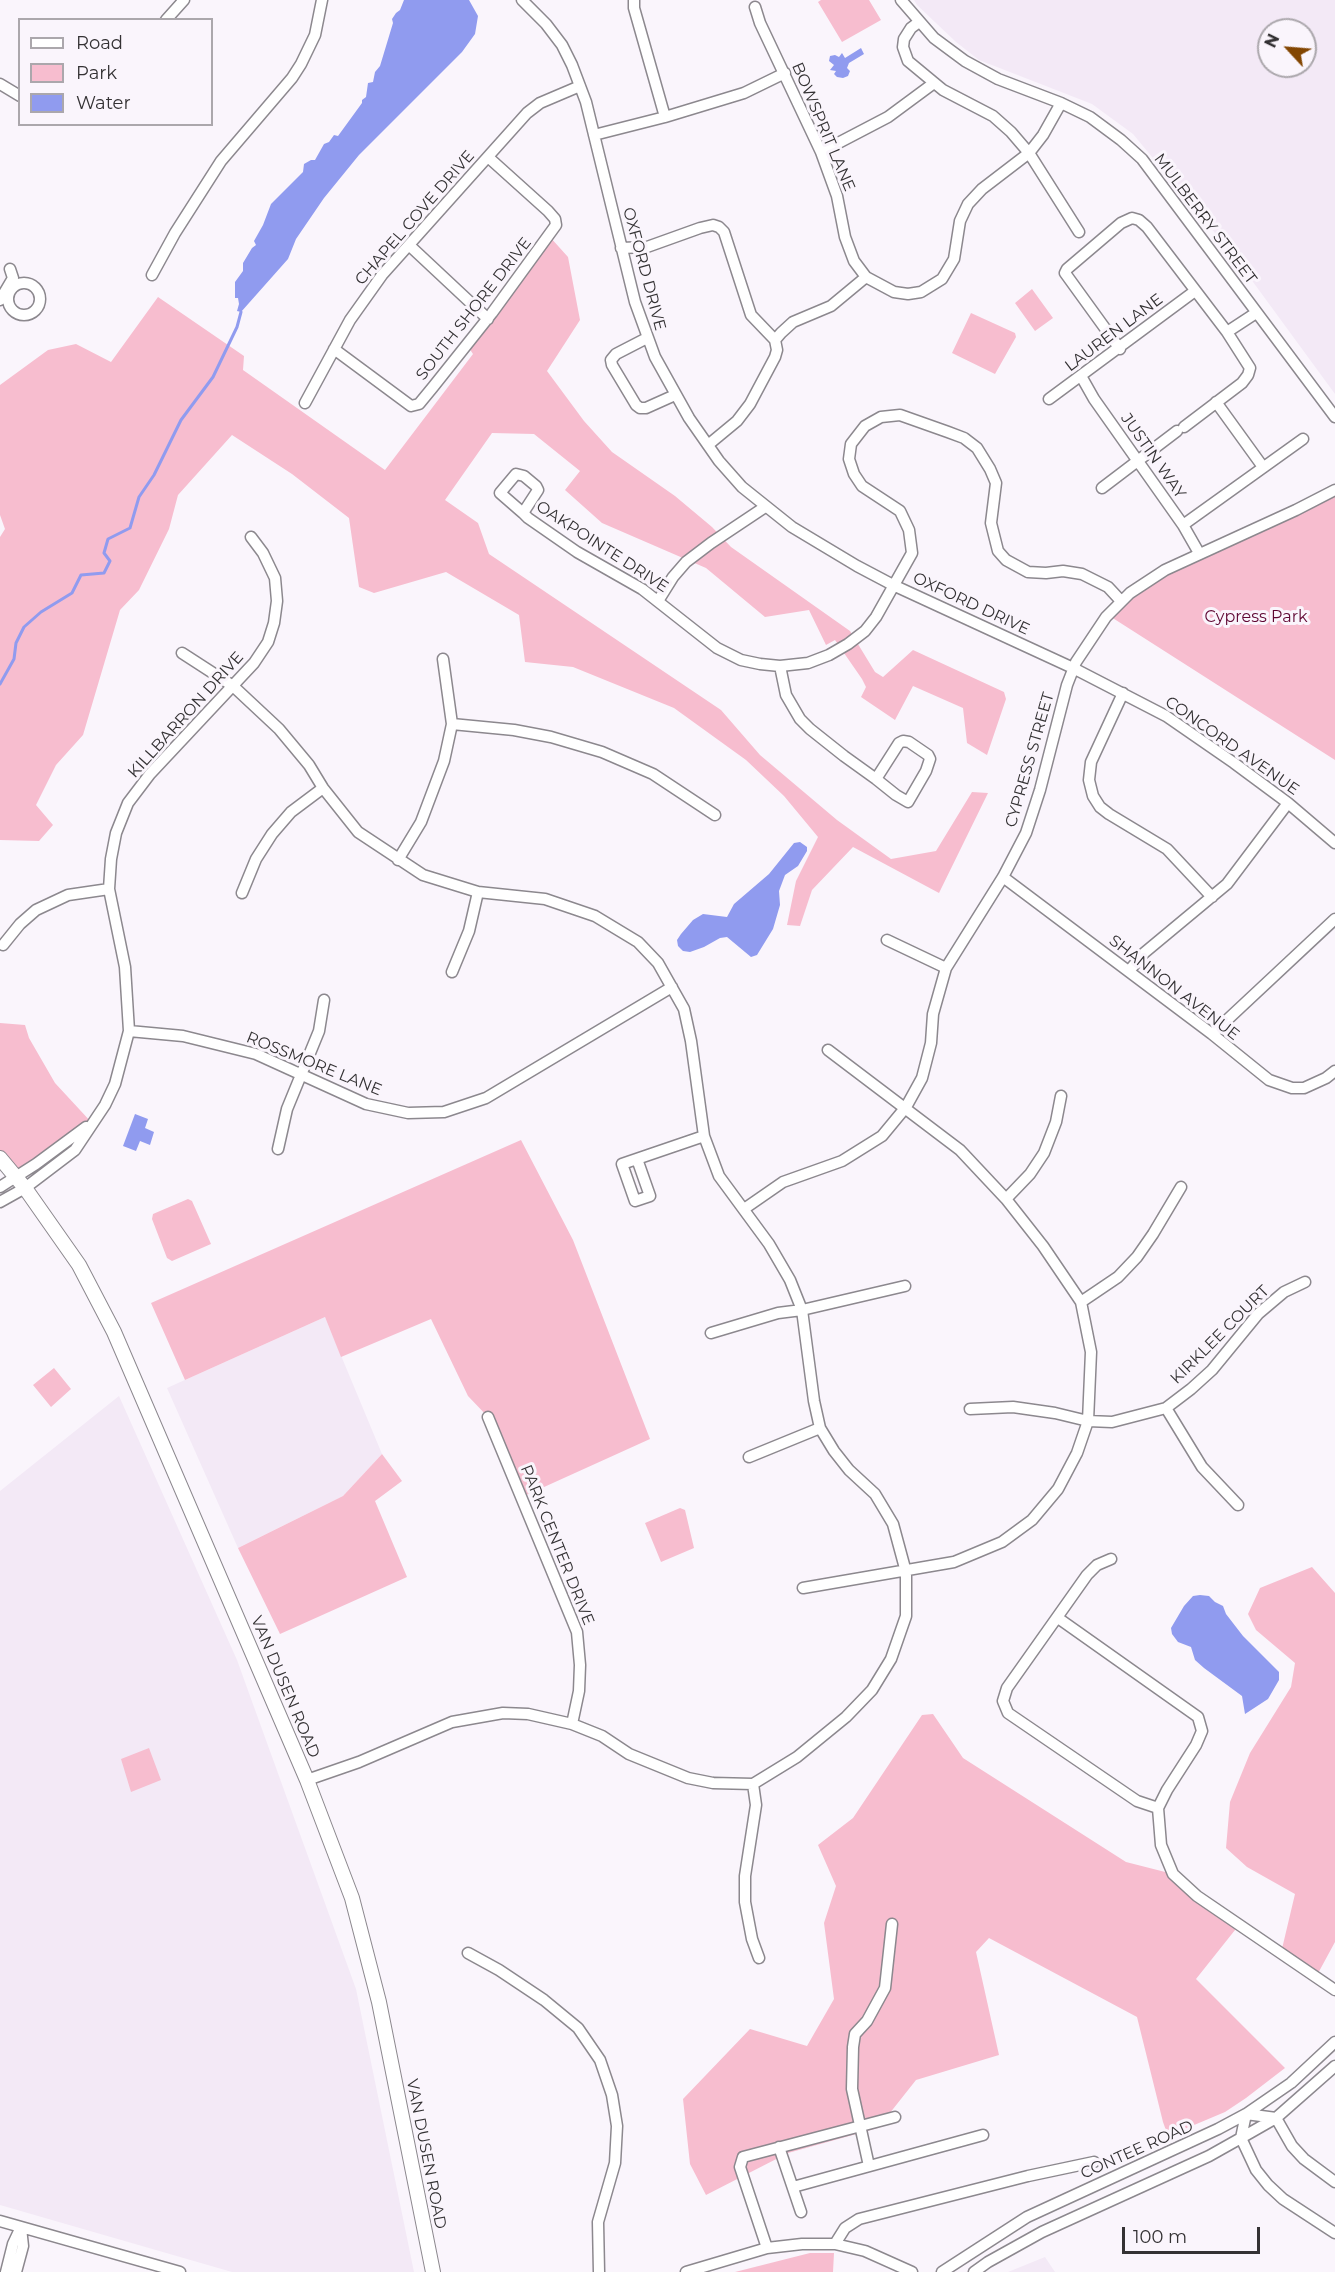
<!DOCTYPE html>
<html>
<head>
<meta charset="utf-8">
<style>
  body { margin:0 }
  #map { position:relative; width:1335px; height:2272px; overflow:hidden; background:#faf5fc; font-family:Montserrat,sans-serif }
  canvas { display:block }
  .legend { position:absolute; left:18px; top:18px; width:195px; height:108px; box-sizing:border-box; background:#faf5fc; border:2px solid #aba7ac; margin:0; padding:8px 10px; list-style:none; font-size:18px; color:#343234 }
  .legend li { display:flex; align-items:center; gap:12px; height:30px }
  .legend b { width:30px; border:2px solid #aba7ac }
  .north { position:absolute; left:1257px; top:18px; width:60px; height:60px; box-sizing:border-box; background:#faf5fc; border:2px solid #aba7ac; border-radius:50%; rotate:296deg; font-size:16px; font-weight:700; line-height:24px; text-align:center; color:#343234 }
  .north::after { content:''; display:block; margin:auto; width:21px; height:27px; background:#834602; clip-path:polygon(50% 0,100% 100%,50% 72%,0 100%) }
  .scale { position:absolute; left:1122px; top:2227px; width:138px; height:27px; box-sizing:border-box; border:3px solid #343234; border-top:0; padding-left:8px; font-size:18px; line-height:21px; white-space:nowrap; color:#343234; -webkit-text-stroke:4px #faf5fc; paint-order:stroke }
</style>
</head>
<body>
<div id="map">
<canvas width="1335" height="2272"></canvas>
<ul class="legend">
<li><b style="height:8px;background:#fff"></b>Road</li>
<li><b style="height:16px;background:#f7bdcf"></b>Park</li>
<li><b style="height:16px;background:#909bef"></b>Water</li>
</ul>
<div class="north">N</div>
<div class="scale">100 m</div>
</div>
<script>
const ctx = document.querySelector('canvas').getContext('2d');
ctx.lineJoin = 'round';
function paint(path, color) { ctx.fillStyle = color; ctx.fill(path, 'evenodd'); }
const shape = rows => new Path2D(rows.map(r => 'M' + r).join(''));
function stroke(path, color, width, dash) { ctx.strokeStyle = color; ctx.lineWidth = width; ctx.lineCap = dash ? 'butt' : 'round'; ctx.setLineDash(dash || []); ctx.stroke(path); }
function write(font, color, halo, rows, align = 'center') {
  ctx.font = font + ' Montserrat,sans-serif'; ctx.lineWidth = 6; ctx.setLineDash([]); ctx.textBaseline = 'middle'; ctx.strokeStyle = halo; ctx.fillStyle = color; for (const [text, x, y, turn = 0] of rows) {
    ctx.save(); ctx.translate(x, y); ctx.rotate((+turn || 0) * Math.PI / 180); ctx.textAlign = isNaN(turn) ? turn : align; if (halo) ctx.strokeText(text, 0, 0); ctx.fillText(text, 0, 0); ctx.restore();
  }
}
paint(shape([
  [914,0,1335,0,1335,394,1234,256,1133,134,1092,104,979,60,956,42,917,5],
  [1269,30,1305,30,1305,66,1269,66],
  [325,1317,382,1454,343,1496,238,1548,167,1388],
  [119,1396,237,1660,356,1989,414,2272,232,2272,0,2205,0,1491],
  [1045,2257,1055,2272,1008,2272]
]), '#f3e9f6');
paint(shape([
  [821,0,869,0,881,20,842,42,818,2],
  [550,237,568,257,580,320,547,371,584,421,612,452,675,496,712,527,731,547,850,631,875,672,883,677,913,650,1004,692,1006,699,987,755,967,743,963,708,913,686,895,720,861,697,866,687,862,679,835,640,826,645,809,610,765,617,706,568,602,523,565,490,580,471,534,434,492,433,445,500,478,523,489,554,721,710,760,755,837,820,891,859,936,851,972,792,988,793,939,893,853,847,812,890,800,926,787,925,796,881,818,837,784,796,746,760,674,708,573,667,525,662,519,615,446,572,374,593,359,587,349,518,292,474,232,435,178,495,169,529,139,590,120,610,83,735,56,765,36,805,53,825,39,841,0,840,0,537,5,529,0,515,0,385,48,350,76,344,111,362,158,297,244,356,243,370,385,470,473,354,467,345],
  [1032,289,1053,318,1035,331,1015,303],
  [971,313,1015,333,1016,337,995,374,952,353],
  [1335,488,1335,760,1108,615,1130,593],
  [0,1023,25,1025,29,1038,55,1083,92,1123,16,1176,0,1158],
  [521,1140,573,1240,650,1439,522,1497,488,1417,468,1396,431,1319,341,1357,325,1317,185,1380,151,1303],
  [188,1199,192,1201,211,1244,172,1261,167,1258,152,1219,153,1214],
  [54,1368,71,1389,51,1407,33,1385],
  [382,1454,402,1481,375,1501,407,1577,280,1634,238,1548,343,1496],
  [680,1508,685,1510,694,1548,661,1562,645,1523],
  [1312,1567,1335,1593,1335,1942,1316,1977,1281,1953,1295,1894,1247,1867,1226,1848,1230,1802,1250,1753,1291,1687,1295,1663,1256,1630,1248,1614,1260,1588],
  [933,1714,963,1758,1126,1862,1173,1874,1239,1925,1196,1979,1285,2068,1246,2098,1225,2112,1168,2136,1163,2122,1137,2017,989,1938,976,1952,999,2055,916,2080,878,2128,788,2153,706,2195,690,2164,683,2099,750,2029,807,2046,834,1999,824,1923,836,1886,818,1845,853,1818,922,1715],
  [149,1748,161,1780,131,1792,121,1759],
  [810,2253,834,2253,833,2272,735,2272]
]), '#f7bdcf');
paint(shape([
  [404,0,469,0,478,16,475,34,462,52,359,155,324,198,296,239,288,259,241,312,237,311,239,304,238,298,235,298,235,282,243,271,243,263,252,248,256,245,254,241,263,225,271,204,303,172,304,164,311,160,315,160,324,144,329,142,334,135,338,136,362,103,362,100,366,97,368,83,373,82,375,72,380,66,393,23,392,19,396,13,400,10],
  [861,48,864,54,849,63,847,68,850,71,848,76,843,78,837,77,834,74,836,71,830,70,834,65,829,61,830,56,835,55,839,57,842,53,845,58],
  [800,842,807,847,807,851,798,866,785,875,779,891,780,905,773,929,757,955,751,957,727,937,720,938,704,947,690,952,683,951,678,946,677,940,681,934,693,920,703,914,727,917,734,904,769,874,794,843],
  [135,1114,148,1119,145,1128,154,1132,150,1145,140,1141,136,1151,123,1146],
  [1200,1595,1209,1596,1215,1602,1223,1606,1226,1614,1243,1636,1279,1672,1279,1680,1268,1699,1245,1714,1242,1696,1204,1668,1195,1660,1191,1647,1178,1642,1172,1634,1171,1628,1184,1606,1193,1596]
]), '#909bef');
stroke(shape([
  [0,684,14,659,16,643,24,627,41,612,72,593,81,575,104,573,110,561,104,553,108,539,130,528,139,497,154,475,181,420,213,377,237,327,241,312]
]), '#909bef', 3);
const minor = shape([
  [522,0,546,24,562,45,572,65,586,102,635,302,655,357,689,418,719,461,742,487,792,527,857,566,893,585,1073,668,1166,716,1234,763,1288,803,1335,843],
  [634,0,634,8,665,117],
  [901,0,934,38,965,61,998,79,1061,103,1090,117,1121,140,1142,159,1335,417],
  [755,7,760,23,821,152,837,196,845,237,854,261,866,277,894,292,908,294,921,292,942,279,954,259,960,221,968,204,982,189,1029,153,1043,135,1061,103],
  [166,20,184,0],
  [919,22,911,28,904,39,903,47,908,61,943,90,993,116,1011,132,1029,153,1079,232],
  [0,84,20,96],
  [594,135,665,117,744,93,785,73],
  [821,152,888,117,934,83],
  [410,246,488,319],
  [621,248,647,247,700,228,713,225,719,227,724,232,751,315,775,340],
  [152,275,175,233,221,161,292,78,301,64,315,35,322,0],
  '8 299a16 16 0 1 1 32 0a16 16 0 1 1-32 0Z',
  [0,300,13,278,10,269],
  [1227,332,1256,313],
  [647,338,616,354,611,360,612,365,636,405,640,408,646,408,675,395],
  [334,349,411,406,419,404,433,387,492,313,556,225,555,219,548,211,488,157],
  [1120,349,1065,273,1067,269,1121,223,1132,218,1139,220,1147,227,1227,332,1250,368,1248,375,1242,383,1184,427],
  [1081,376,1094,399,1183,525,1199,553],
  [1049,399,1195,291],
  [1216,402,1263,467],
  [305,403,350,320,382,275,527,113,540,103,580,86],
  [708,445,737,421,750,404,775,357,777,350,775,340,781,333,793,322,831,306,866,277],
  [1102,488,1177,431],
  [523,513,538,490,536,486,524,476,516,474,500,493,523,513,528,518,577,552,642,589,717,648,741,660,760,664,780,666,808,663,829,655,848,644,865,631,876,617,912,553,909,530,900,511,862,486,854,474,849,459,851,444,865,426,881,417,900,415,948,432,964,438,977,448,990,469,996,483,991,523,998,551,1006,560,1028,572,1046,573,1063,571,1082,574,1108,587,1121,601],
  [1183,525,1303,439],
  [658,601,673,577,686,562,711,543,765,507],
  [182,653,233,686,279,729,309,765,323,788,358,832,423,875,478,892,545,899,595,916,638,942,658,963,684,1009,691,1041,704,1136,719,1176,769,1244,790,1280,802,1310,814,1401,820,1428,834,1451,849,1470,875,1494,893,1524,906,1572,906,1616,891,1659,872,1690,846,1717,797,1757,753,1784],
  [780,666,786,695,800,719,810,729,844,756,876,779,896,795,908,802,926,771,930,759,928,755,909,742,903,741,899,743,876,779],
  [1123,693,1091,762,1089,780,1093,796,1100,807,1109,814,1167,849,1212,897],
  [452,724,514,730,551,737,602,752,653,774,715,815],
  [398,860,421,822,444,761,452,724,443,659],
  [1003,877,1212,1034,1269,1080,1292,1088,1304,1088,1326,1078,1335,1071],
  [242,893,256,859,272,834,291,812,323,788],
  [887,940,946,968],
  [3,945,20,924,36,910,68,895,109,889],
  [1129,971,1144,953,1227,884,1288,803],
  [452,972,469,931,478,892],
  [129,1031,183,1036,256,1054,366,1104,408,1113,444,1112,486,1098,672,987],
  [1212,1034,1335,919],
  [278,1149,287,1109,319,1031,324,1000],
  [637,1159,650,1196,635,1201,622,1164,704,1136],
  [0,1187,36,1164,86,1127],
  [1006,1199,1030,1174,1044,1153,1056,1122,1061,1096],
  [0,1202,25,1188,75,1150,105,1105,115,1084,129,1031,125,967,109,889,111,859,116,833,128,803,150,774,254,663,268,642,274,623,277,601,275,578,263,553,251,537],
  [744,1209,783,1182,842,1161,882,1136,906,1107,922,1078,931,1043,933,1014,946,968,1003,877,1026,833,1040,790,1067,685,1076,662,1106,617,1130,593,1165,570,1296,510,1335,490],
  [1081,1302,1118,1277,1137,1257,1153,1234,1181,1187],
  [711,1333,778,1313,802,1310,905,1286],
  [1166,1408,1202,1467,1238,1505],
  [970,1409,1013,1407,1055,1413,1088,1421,1112,1422,1166,1408,1191,1389,1212,1370,1258,1314,1284,1292,1305,1282],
  [488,1417,577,1632,580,1665,579,1691,572,1724],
  [749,1457,820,1428],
  [1111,1559,1097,1565,1087,1575,1007,1688,1003,1701,1008,1713,1137,1801,1158,1808],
  [803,1588,954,1562,1002,1542,1032,1520,1058,1489,1077,1453,1088,1421,1091,1352,1081,1302,1043,1246,1006,1199,960,1150,828,1050],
  [1058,1618,1198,1717,1202,1731,1196,1745,1167,1790,1158,1808,1161,1845,1173,1874,1197,1896,1335,1990],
  [307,1780,359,1762,452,1722,503,1713,528,1714,572,1724,602,1736,629,1754,688,1778,713,1783,753,1784],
  [753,1784,756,1805,745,1876,745,1902,752,1939,759,1958],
  [468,1953,499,1970,544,2000,578,2028,600,2060,612,2095,617,2126,615,2163,598,2222,599,2272],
  [1246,2114,1241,2138,1256,2170,1268,2185,1283,2199,1335,2233],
  [1246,2114,1276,2118,1292,2146,1304,2159,1335,2182],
  [779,2147,801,2212],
  [869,2166,852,2089,853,2047,855,2034,867,2021,885,1988,892,1924],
  [793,2187,983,2135],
  [0,2221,180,2272],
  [835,2244,845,2228,859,2219,1028,2176,1094,2162],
  [767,2248,740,2167,743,2157,895,2117],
  [6,2272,13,2244,21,2227],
  [16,2272,23,2246,21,2228],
  [686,2272,767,2248,802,2244,835,2244,865,2251,912,2272],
  [942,2272,1027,2217,1218,2129,1246,2114,1291,2083,1335,2042],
  [974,2272,988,2262,1042,2232,1209,2156,1241,2138,1276,2118,1335,2066]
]);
const major = shape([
  [0,1158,25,1188,79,1265,114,1332,307,1780,352,1898,379,2002,433,2272]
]);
stroke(minor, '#8c888e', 13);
stroke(major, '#8c888e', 16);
stroke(minor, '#fff', 10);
stroke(major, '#fff', 14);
write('16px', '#343234', '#faf5fc', [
  ["BOWSPRIT LANE",823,127,67],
  ["CHAPEL COVE DRIVE",415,218,-49],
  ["MULBERRY STREET",1205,219,53],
  ["OXFORD DRIVE",644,269,75],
  ["SOUTH SHORE DRIVE",474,309,-52],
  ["LAUREN LANE",1114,333,-37],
  ["JUSTIN WAY",1153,456,55],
  ["OAKPOINTE DRIVE",602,547,33],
  ["OXFORD DRIVE",971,604,25],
  ["KILLBARRON DRIVE",186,715,-48],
  ["CONCORD AVENUE",1232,746,35],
  ["CYPRESS STREET",1030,760,-74],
  ["SHANNON AVENUE",1174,988,38],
  ["ROSSMORE LANE",314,1064,22],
  ["KIRKLEE COURT",1220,1335,-45],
  ["PARK CENTER DRIVE",557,1545,68],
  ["VAN DUSEN ROAD",285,1687,67],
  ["CONTEE ROAD",1137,2150,-24],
  ["VAN DUSEN ROAD",426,2154,79]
]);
write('16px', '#5f0632', '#faf5fc', [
  ["Cypress Park",1256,617]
]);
</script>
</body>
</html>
